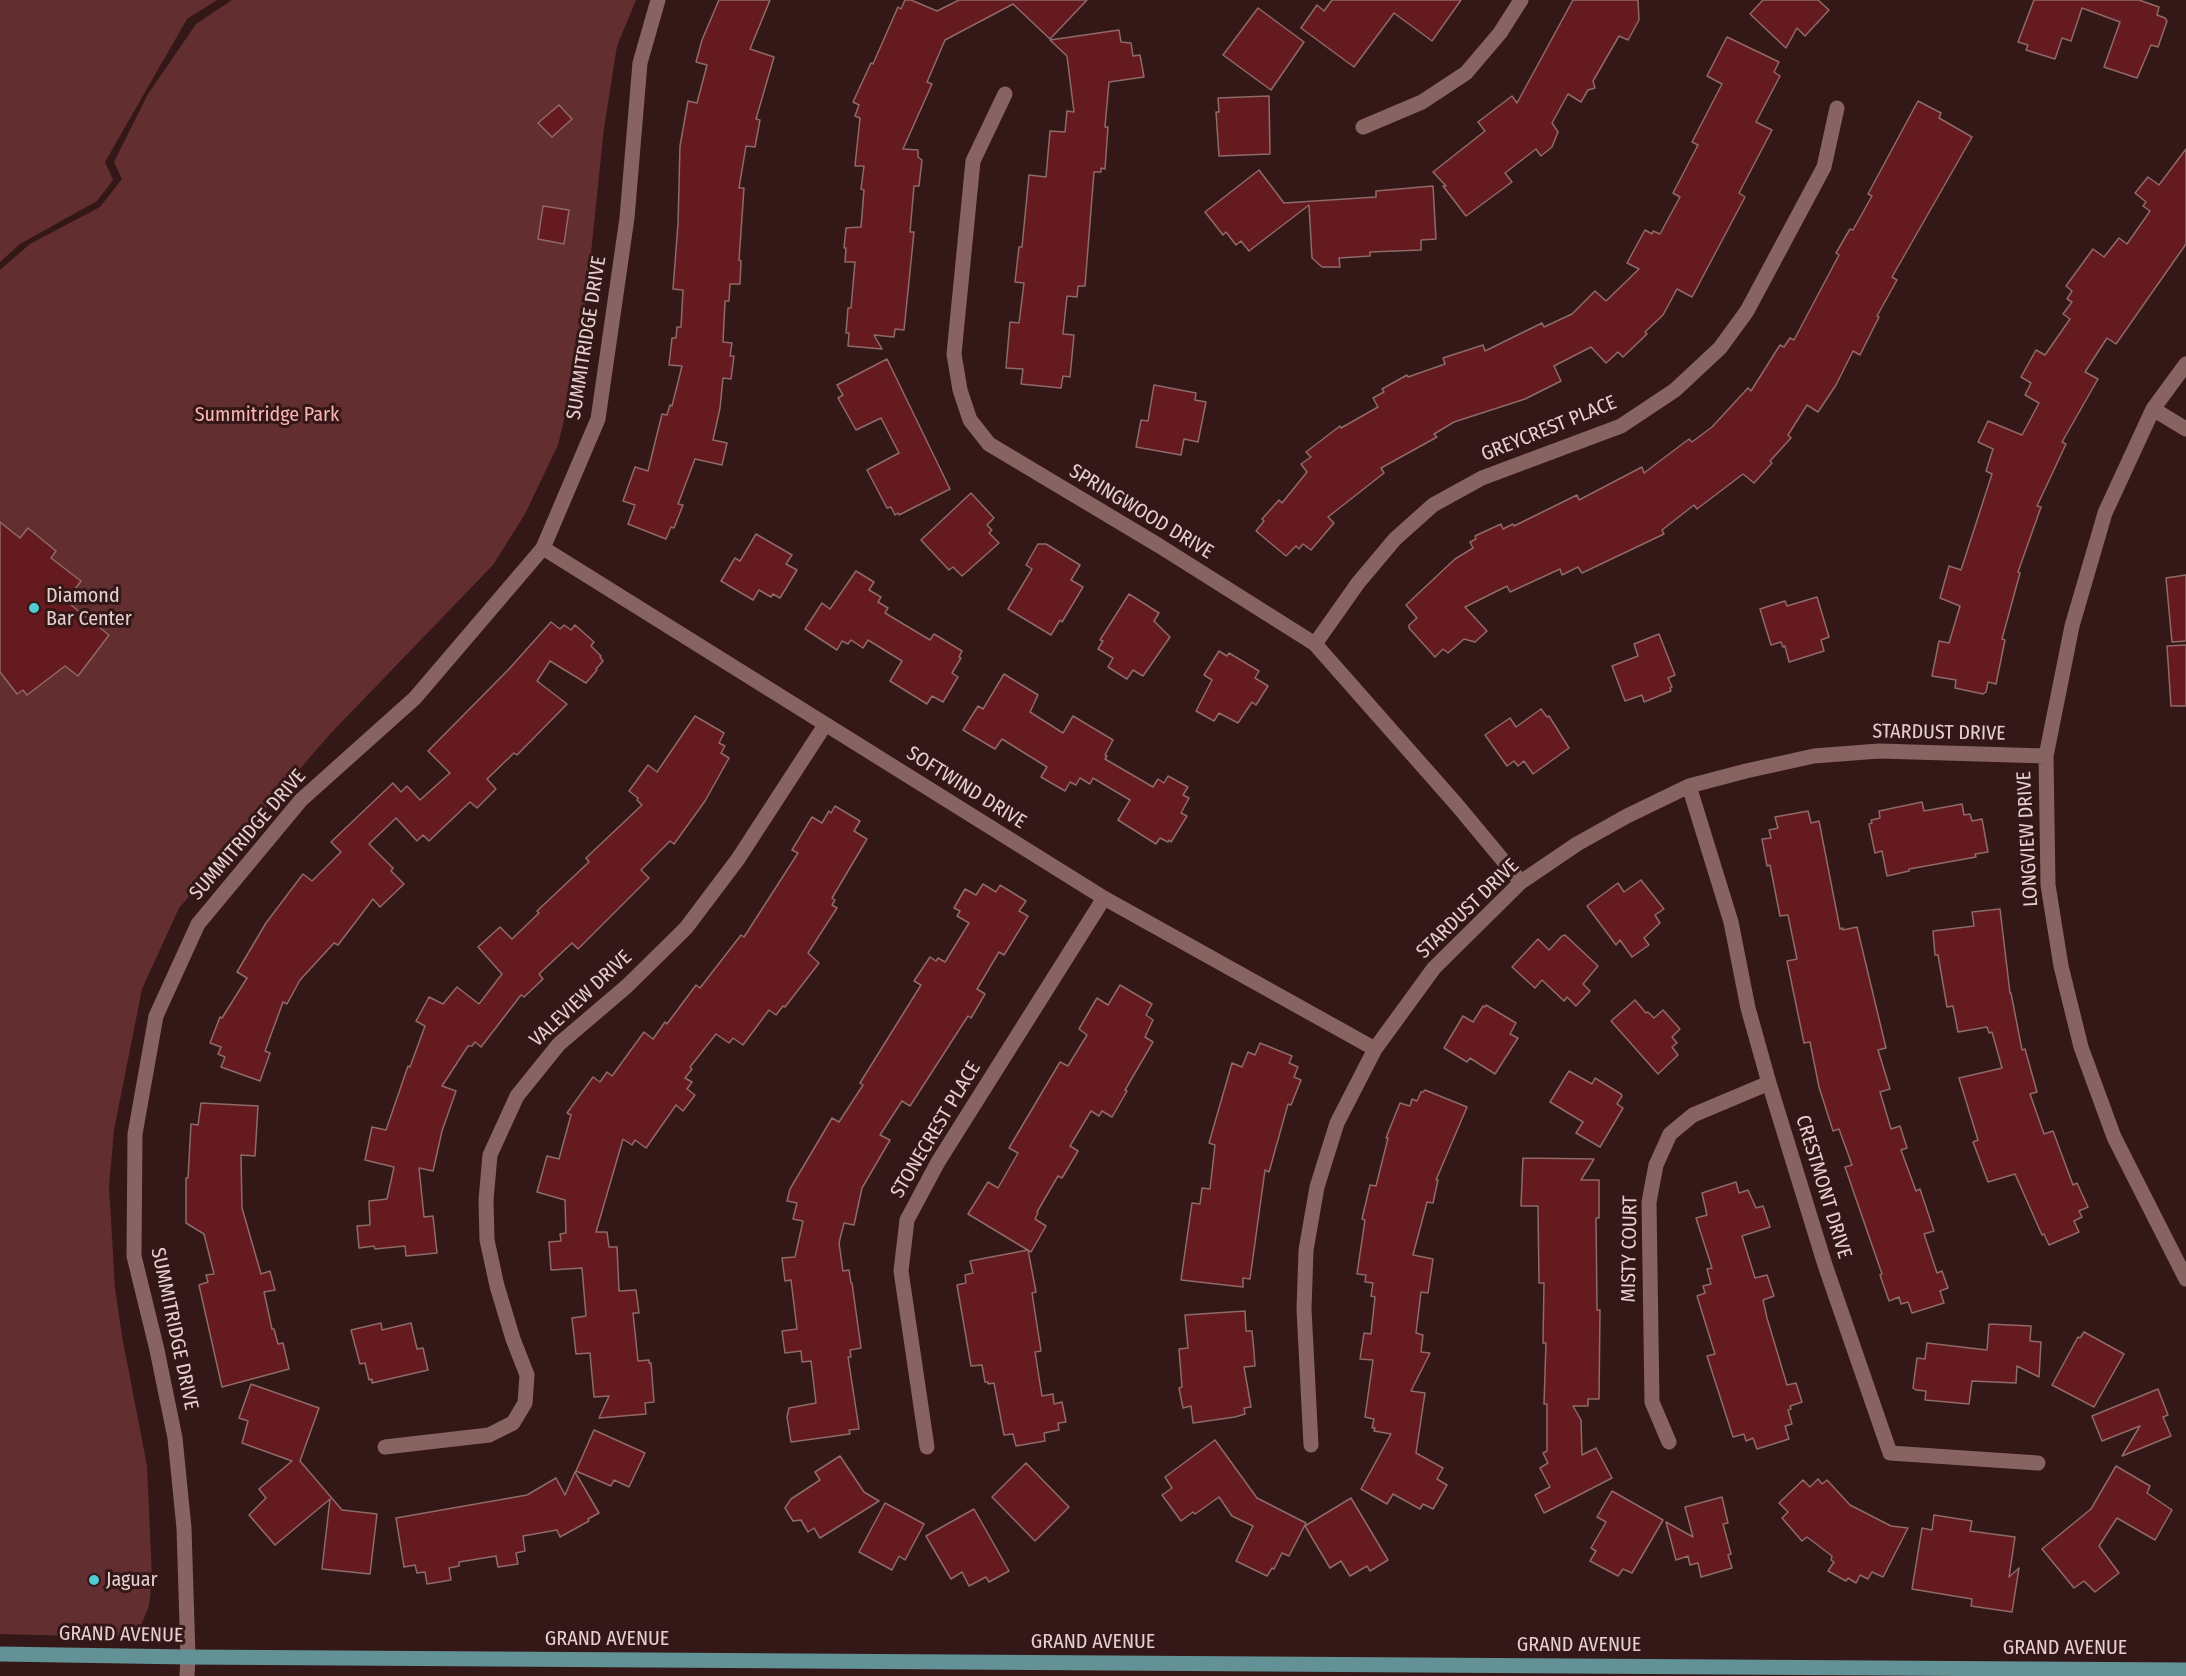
<!DOCTYPE html>
<html>
<head>
<meta charset="utf-8">
<style>
  body { margin:0 }
  canvas { display:block; background:#341717 }
</style>
</head>
<body>
<canvas width="2186" height="1676"></canvas>
<script>
const ctx = document.querySelector('canvas').getContext('2d');
ctx.lineJoin = 'round';
function paint(path, color) { ctx.fillStyle = color; ctx.fill(path, 'evenodd'); }
const shape = rows => new Path2D(rows.map(r => 'M' + r).join(''));
function stroke(path, color, width, dash) { ctx.strokeStyle = color; ctx.lineWidth = width; ctx.lineCap = dash ? 'butt' : 'round'; ctx.setLineDash(dash || []); ctx.stroke(path); }
function write(font, color, halo, rows, align = 'center') {
  ctx.font = font + ' "Fira Sans Condensed",sans-serif'; ctx.lineWidth = 6; ctx.setLineDash([]); ctx.textBaseline = 'middle'; ctx.strokeStyle = halo; ctx.fillStyle = color; for (const [text, x, y, turn = 0] of rows) {
    ctx.save(); ctx.translate(x, y); ctx.rotate((+turn || 0) * Math.PI / 180); ctx.textAlign = isNaN(turn) ? turn : align; if (halo) ctx.strokeText(text, 0, 0); ctx.fillText(text, 0, 0); ctx.restore();
  }
}
paint(shape([
  [0,0,217,0,187,19,105,162,113,180,97,201,20,244,0,262],
  [232,0,636,0,617,46,604,128,581,349,558,445,525,514,493,565,331,733,179,908,142,989,114,1130,109,1187,115,1288,122,1336,147,1466,152,1578,149,1606,142,1623,129,1634,113,1637,0,1634,0,270,30,244,100,207,122,179,114,162,148,94,196,24]
]), '#632e2f');
const building = shape([
  [719,0,770,0,750,49,774,57,756,119,760,120,755,147,746,146,739,188,744,188,739,260,741,261,740,284,730,284,729,301,725,301,723,342,732,343,730,356,734,356,731,379,723,378,720,408,713,440,727,443,722,465,695,459,678,504,683,505,674,528,671,527,666,539,628,524,635,505,623,501,635,467,648,471,662,414,667,415,670,405,672,406,682,366,669,365,672,338,676,338,677,327,681,327,683,290,673,289,678,224,680,146,688,101,697,103,707,65,696,62,702,40,719,0],
  [905,0,911,0,937,11,959,0,1087,0,1050,39,1013,4,945,40,927,82,932,84,903,149,918,150,918,157,922,160,919,186,914,186,910,232,914,232,904,330,895,329,894,337,874,335,882,349,848,346,849,333,846,333,848,308,851,308,855,262,845,262,846,248,844,248,846,228,861,227,864,190,861,189,864,166,855,166,860,118,855,116,859,105,853,102,871,63,873,64,898,7,901,9,905,0],
  [1332,0,1461,0,1432,41,1394,13,1354,67,1301,28,1317,5,1324,11,1332,0],
  [1573,0,1638,0,1639,20,1628,40,1619,36,1593,81,1595,88,1588,90,1581,102,1568,94,1552,123,1558,132,1552,147,1541,156,1536,149,1505,173,1512,182,1466,216,1443,186,1446,186,1433,172,1485,131,1478,122,1512,96,1517,103,1573,0],
  [1763,0,1818,0,1829,10,1805,36,1797,28,1786,48,1750,14,1763,0],
  [2034,0,2139,0,2159,7,2157,15,2165,18,2167,21,2158,47,2151,45,2137,78,2104,67,2120,22,2082,8,2071,41,2062,38,2055,59,2026,50,2028,45,2018,42,2034,0],
  [1258,8,1304,42,1271,90,1223,55,1258,8],
  [1119,30,1121,42,1131,43,1133,56,1140,55,1144,77,1109,82,1105,127,1108,127,1105,169,1101,168,1101,172,1094,172,1085,286,1078,286,1077,297,1067,296,1063,334,1074,335,1070,377,1063,376,1061,388,1021,384,1023,369,1006,368,1010,322,1019,323,1024,283,1015,282,1019,247,1022,247,1029,175,1046,177,1050,131,1065,132,1067,111,1074,112,1067,56,1050,40,1119,30],
  [1727,37,1779,62,1774,72,1780,76,1756,122,1772,130,1739,193,1745,197,1692,297,1677,289,1663,315,1645,332,1647,334,1623,357,1618,352,1606,363,1591,347,1554,366,1561,381,1525,399,1454,422,1434,434,1437,437,1381,468,1384,473,1328,517,1334,523,1311,550,1303,544,1299,549,1296,546,1286,556,1256,531,1264,521,1262,519,1279,500,1282,503,1307,472,1301,464,1311,457,1306,452,1340,426,1341,428,1378,407,1373,398,1384,392,1382,389,1407,375,1408,377,1445,364,1443,358,1483,345,1485,351,1542,323,1544,327,1572,314,1595,291,1606,301,1639,269,1627,263,1645,230,1652,234,1653,231,1660,234,1680,197,1673,193,1698,145,1692,142,1722,84,1707,76,1727,37],
  [1269,96,1270,154,1219,156,1216,112,1219,112,1218,98,1269,96],
  [1918,101,1941,113,1939,118,1972,137,1892,277,1897,280,1877,316,1879,317,1860,355,1853,351,1836,385,1818,412,1807,405,1788,435,1791,438,1770,461,1772,463,1754,483,1743,474,1697,509,1694,505,1662,530,1664,534,1582,573,1578,567,1562,575,1560,569,1510,592,1507,586,1465,607,1487,631,1475,642,1464,639,1448,653,1443,649,1435,657,1409,628,1409,625,1417,618,1406,605,1455,559,1473,548,1470,542,1476,539,1475,536,1501,524,1503,529,1513,524,1514,526,1577,495,1579,500,1642,467,1644,473,1689,439,1692,442,1712,427,1748,388,1751,391,1780,345,1784,347,1790,338,1794,340,1839,255,1836,253,1850,229,1853,230,1872,196,1868,194,1918,101],
  [559,105,572,119,552,137,538,123,559,105],
  [2186,149,2186,244,2116,344,2107,338,2085,372,2098,379,2062,442,2066,444,2037,506,2041,507,2018,572,2020,573,2002,639,2005,640,1996,684,1988,682,1986,692,1983,694,1955,688,1956,680,1932,676,1939,641,1949,643,1960,606,1940,598,1949,566,1961,570,1992,474,1986,471,1993,449,1978,442,1988,421,2022,435,2039,403,2025,395,2031,383,2021,377,2036,350,2045,355,2070,319,2063,314,2072,302,2067,299,2072,291,2066,286,2093,249,2104,257,2119,238,2127,244,2150,211,2143,206,2146,202,2135,193,2148,177,2159,185,2186,149],
  [1259,170,1284,203,1376,197,1376,191,1433,186,1436,239,1421,240,1421,250,1370,252,1370,256,1339,258,1340,267,1322,267,1312,258,1309,205,1249,251,1241,241,1236,245,1226,232,1223,235,1205,212,1259,170],
  [543,206,569,210,564,244,538,239,543,206],
  [887,359,950,489,899,515,898,513,895,515,891,507,887,508,867,470,899,453,881,418,856,430,838,398,843,395,837,385,887,359],
  [1154,385,1196,393,1195,400,1206,402,1198,442,1184,439,1181,455,1136,447,1141,420,1148,421,1154,385],
  [971,493,994,518,987,525,992,530,989,533,999,543,962,576,953,567,949,570,921,540,971,493],
  [0,522,20,538,28,528,56,551,51,558,81,581,67,600,72,603,71,605,109,635,78,676,65,666,27,695,23,690,17,694,0,672,0,522],
  [756,534,792,555,786,564,797,570,780,598,773,594,771,597,759,590,753,600,721,581,735,558,740,561,756,534],
  [1038,544,1046,544,1080,565,1071,580,1083,587,1062,622,1060,620,1051,635,1008,609,1032,569,1026,565,1038,544],
  [856,571,874,582,869,590,881,597,878,602,888,608,885,613,930,640,934,634,962,651,959,657,961,658,952,673,958,677,943,702,932,696,927,704,890,681,902,661,868,640,863,648,851,640,848,644,842,641,837,650,805,629,822,603,830,609,856,571],
  [2186,575,2186,641,2172,642,2166,578,2186,575],
  [1129,594,1159,613,1154,621,1170,637,1143,676,1133,670,1127,679,1108,667,1113,658,1098,649,1103,641,1100,640,1129,594],
  [1817,597,1829,637,1821,640,1824,651,1789,662,1785,646,1783,647,1781,642,1771,645,1760,609,1785,601,1787,606,1817,597],
  [551,622,560,629,564,625,571,630,575,625,594,642,591,646,601,656,600,657,603,661,596,669,597,670,586,683,550,661,537,681,567,704,517,755,514,753,487,779,496,789,477,808,470,802,429,841,423,835,417,841,396,818,369,844,393,868,391,871,404,884,380,907,373,899,338,945,334,943,300,980,287,1004,283,1002,265,1051,270,1053,260,1081,221,1067,225,1057,218,1054,221,1047,210,1043,220,1017,222,1018,247,978,237,972,266,923,303,874,312,881,341,852,331,842,393,783,401,792,407,786,420,800,450,773,428,751,509,669,551,622],
  [1659,634,1675,675,1668,678,1672,687,1670,688,1671,691,1644,702,1642,695,1625,701,1612,666,1638,656,1634,644,1659,634],
  [2186,645,2186,706,2171,706,2167,646,2186,645],
  [1219,651,1227,656,1229,653,1259,671,1255,678,1268,686,1256,705,1252,702,1238,723,1219,713,1214,721,1196,711,1212,680,1204,675,1219,651],
  [1004,674,1038,695,1030,712,1063,733,1073,716,1113,740,1105,755,1107,756,1105,759,1153,787,1158,779,1164,783,1168,776,1188,787,1183,795,1189,798,1181,813,1187,816,1171,842,1169,840,1168,842,1160,838,1156,844,1118,820,1130,800,1093,778,1090,784,1080,778,1076,785,1070,782,1065,791,1041,777,1047,767,1002,739,995,749,963,730,978,706,983,709,1004,674],
  [1541,709,1547,717,1549,716,1569,748,1533,774,1524,761,1518,766,1514,761,1507,766,1485,735,1510,718,1516,727,1541,709],
  [695,716,724,733,719,743,725,746,721,753,729,758,705,801,674,844,670,841,641,870,649,878,578,949,572,943,539,974,543,979,524,997,521,995,481,1047,475,1042,472,1046,468,1046,442,1086,456,1091,442,1131,433,1171,419,1168,424,1217,433,1216,437,1253,406,1256,405,1246,375,1249,374,1246,359,1248,357,1226,370,1225,369,1201,387,1199,394,1167,365,1160,372,1127,386,1130,408,1066,410,1067,425,1026,416,1021,429,997,443,1004,457,987,479,1004,502,974,478,947,500,927,512,939,539,913,537,911,589,862,586,858,642,805,637,800,638,798,629,791,648,765,657,772,695,716],
  [1922,802,1924,811,1962,804,1964,815,1970,814,1972,821,1982,819,1988,852,1975,854,1976,857,1909,869,1909,871,1887,876,1882,851,1875,853,1869,824,1872,823,1871,820,1880,818,1879,811,1922,802],
  [835,806,860,821,854,831,867,839,832,898,835,900,832,905,837,908,808,953,819,963,785,1007,783,1006,776,1015,769,1010,743,1045,733,1038,729,1043,716,1034,690,1067,692,1069,685,1078,692,1082,687,1089,695,1095,683,1111,676,1105,646,1148,635,1140,632,1145,623,1139,596,1232,607,1232,609,1247,617,1247,619,1291,636,1290,639,1313,633,1313,638,1361,649,1360,649,1363,651,1363,654,1402,645,1403,646,1414,599,1418,609,1396,594,1397,590,1353,576,1354,572,1318,586,1316,582,1268,551,1270,549,1242,561,1241,560,1234,566,1233,565,1200,537,1192,547,1156,559,1159,571,1115,567,1113,593,1077,600,1082,607,1072,612,1076,644,1032,653,1039,665,1022,667,1024,696,985,700,988,741,935,744,937,798,853,792,850,812,817,822,823,829,811,831,813,835,806],
  [1808,811,1811,823,1819,821,1840,929,1843,928,1843,930,1857,927,1886,1048,1878,1050,1890,1089,1880,1092,1891,1129,1900,1126,1907,1148,1901,1150,1916,1191,1920,1189,1934,1231,1924,1234,1937,1273,1942,1271,1948,1288,1940,1291,1944,1303,1912,1313,1908,1302,1901,1304,1899,1297,1889,1301,1880,1275,1882,1274,1845,1167,1852,1165,1839,1129,1833,1131,1819,1087,1810,1042,1804,1043,1787,961,1797,959,1788,915,1780,916,1770,865,1767,866,1762,839,1771,838,1769,830,1778,828,1775,817,1808,811],
  [1641,880,1664,909,1655,915,1660,923,1644,938,1649,945,1632,957,1620,940,1616,945,1587,906,1618,883,1624,892,1641,880],
  [983,884,996,892,1000,885,1026,901,1019,911,1028,916,1004,955,999,952,977,989,985,994,971,1018,968,1016,910,1106,902,1101,880,1135,890,1140,862,1188,854,1225,844,1223,839,1243,843,1271,849,1270,851,1283,852,1283,861,1348,850,1350,851,1357,848,1357,859,1429,849,1430,850,1434,791,1442,787,1417,789,1408,816,1403,811,1361,802,1362,801,1351,785,1353,782,1331,797,1329,791,1280,785,1281,782,1258,795,1257,803,1221,793,1219,797,1203,787,1201,790,1189,832,1118,839,1122,863,1085,860,1083,921,985,914,981,930,957,936,961,938,958,945,962,969,923,957,916,960,911,954,908,965,889,976,895,983,884],
  [2000,909,2010,993,2011,993,2022,1050,2025,1049,2037,1092,2030,1094,2044,1134,2053,1131,2073,1185,2077,1183,2088,1207,2079,1211,2082,1217,2074,1221,2079,1232,2049,1245,2044,1234,2042,1235,2015,1174,1988,1182,1973,1142,1978,1140,1959,1078,2002,1068,1992,1032,1989,1033,1987,1027,1958,1032,1953,1006,1947,1007,1938,955,1935,955,1933,931,1974,926,1972,912,2000,909],
  [1565,935,1598,966,1583,984,1590,991,1576,1006,1567,997,1564,1001,1542,980,1535,988,1512,967,1538,939,1549,950,1562,936,1565,935],
  [1120,985,1152,1004,1146,1015,1153,1020,1145,1037,1153,1042,1125,1090,1127,1091,1112,1117,1102,1111,1099,1116,1091,1111,1070,1146,1078,1151,1062,1178,1058,1176,1037,1212,1038,1213,1035,1219,1046,1226,1031,1252,968,1214,988,1182,998,1188,1018,1153,1009,1148,1060,1062,1068,1066,1087,1035,1079,1029,1097,998,1108,1005,1120,985],
  [1635,1000,1646,1013,1648,1012,1654,1018,1663,1010,1680,1029,1672,1037,1677,1043,1672,1047,1678,1055,1658,1074,1611,1021,1635,1000],
  [1486,1005,1516,1023,1510,1034,1518,1038,1495,1074,1470,1058,1467,1062,1444,1048,1463,1016,1473,1022,1483,1006,1485,1007,1486,1005],
  [1260,1043,1292,1056,1289,1063,1298,1067,1294,1077,1301,1080,1291,1105,1288,1104,1269,1172,1265,1170,1250,1279,1243,1278,1243,1287,1181,1280,1192,1203,1200,1204,1202,1188,1210,1189,1215,1145,1209,1143,1232,1063,1242,1067,1248,1052,1255,1055,1260,1043],
  [1569,1071,1592,1084,1595,1078,1621,1094,1622,1096,1617,1104,1623,1108,1600,1147,1576,1133,1583,1122,1550,1102,1569,1071],
  [1425,1090,1467,1107,1436,1180,1438,1180,1433,1203,1427,1202,1413,1255,1433,1259,1428,1293,1421,1292,1416,1333,1423,1335,1421,1352,1430,1353,1411,1391,1425,1393,1416,1453,1443,1468,1437,1479,1447,1485,1433,1509,1423,1504,1420,1509,1393,1494,1387,1504,1361,1489,1391,1434,1374,1431,1375,1428,1372,1428,1374,1419,1365,1417,1373,1360,1360,1359,1364,1333,1371,1334,1375,1297,1371,1296,1373,1283,1365,1282,1366,1275,1357,1274,1365,1220,1362,1219,1370,1185,1376,1186,1388,1138,1386,1138,1400,1103,1410,1106,1412,1099,1417,1101,1421,1092,1423,1092,1425,1090],
  [201,1103,258,1106,255,1156,241,1155,242,1208,261,1274,270,1271,275,1290,264,1292,272,1329,274,1329,278,1344,283,1343,289,1369,222,1387,199,1285,208,1282,206,1275,214,1274,204,1234,186,1223,186,1178,188,1178,191,1124,198,1125,201,1103],
  [1523,1158,1594,1159,1581,1180,1599,1180,1599,1218,1596,1218,1597,1310,1600,1310,1599,1399,1588,1399,1588,1406,1573,1406,1581,1420,1582,1455,1596,1448,1612,1478,1544,1513,1535,1495,1550,1487,1540,1468,1548,1463,1543,1453,1547,1451,1547,1404,1544,1404,1546,1343,1543,1343,1544,1283,1539,1283,1538,1206,1521,1206,1523,1158],
  [1736,1182,1739,1193,1748,1190,1756,1208,1763,1206,1770,1227,1742,1236,1755,1278,1767,1275,1774,1296,1763,1300,1767,1318,1787,1385,1796,1383,1802,1402,1790,1406,1791,1409,1788,1410,1792,1424,1785,1426,1789,1439,1757,1449,1753,1438,1746,1441,1744,1434,1733,1437,1707,1356,1715,1354,1697,1296,1705,1293,1703,1286,1711,1284,1707,1269,1712,1268,1696,1218,1707,1215,1702,1193,1736,1182],
  [1028,1250,1036,1292,1032,1293,1041,1351,1035,1352,1042,1396,1053,1394,1054,1404,1062,1402,1066,1422,1058,1423,1059,1430,1044,1433,1045,1441,1016,1446,1013,1434,1004,1435,994,1383,988,1384,988,1382,985,1382,982,1365,971,1366,957,1285,966,1283,965,1275,973,1273,970,1261,1028,1250],
  [1245,1311,1246,1331,1252,1331,1254,1352,1255,1366,1244,1367,1251,1407,1244,1408,1245,1414,1235,1417,1193,1423,1191,1406,1183,1408,1179,1388,1182,1387,1179,1349,1188,1348,1185,1315,1245,1311],
  [381,1323,382,1330,411,1323,417,1349,423,1348,428,1370,372,1383,372,1379,369,1380,365,1363,360,1364,351,1330,381,1323],
  [1989,1324,2031,1326,2030,1341,2041,1342,2039,1377,2017,1366,2016,1383,1972,1381,1969,1404,1925,1400,1926,1391,1916,1390,1913,1388,1917,1358,1925,1359,1927,1343,1987,1350,1989,1324],
  [2084,1332,2124,1354,2094,1407,2052,1385,2078,1337,2080,1338,2084,1332],
  [251,1384,319,1408,300,1461,342,1510,377,1514,370,1574,322,1569,330,1499,275,1545,249,1515,266,1498,259,1489,292,1461,242,1443,248,1421,239,1418,251,1384],
  [2158,1389,2168,1415,2163,1417,2171,1436,2122,1456,2140,1426,2102,1441,2092,1416,2158,1389],
  [594,1430,645,1453,629,1487,614,1480,611,1486,576,1471,594,1430],
  [1215,1440,1257,1498,1306,1523,1289,1556,1282,1553,1274,1569,1272,1568,1267,1576,1236,1561,1253,1526,1232,1516,1219,1497,1195,1514,1193,1512,1181,1521,1162,1495,1172,1488,1165,1477,1215,1440],
  [840,1456,864,1492,879,1501,820,1538,814,1528,808,1532,801,1520,793,1521,785,1508,791,1499,820,1480,815,1472,840,1456],
  [1026,1463,1069,1507,1035,1541,992,1497,1026,1463],
  [2116,1466,2150,1486,2147,1493,2172,1510,2155,1540,2117,1518,2099,1546,2119,1573,2095,1592,2084,1581,2074,1588,2042,1549,2091,1509,2116,1466],
  [575,1472,599,1513,588,1519,589,1521,560,1537,557,1530,523,1536,525,1551,516,1553,518,1564,498,1567,496,1556,459,1562,459,1566,449,1568,451,1580,427,1584,425,1572,417,1573,415,1565,404,1567,396,1518,527,1495,556,1478,565,1495,575,1472],
  [1818,1479,1822,1484,1827,1480,1850,1505,1891,1526,1908,1528,1883,1577,1872,1572,1868,1579,1860,1575,1856,1583,1848,1578,1846,1581,1828,1571,1834,1562,1831,1560,1832,1556,1807,1537,1802,1541,1782,1518,1788,1512,1779,1503,1803,1480,1810,1487,1818,1479],
  [1612,1491,1663,1520,1632,1573,1623,1569,1618,1576,1590,1561,1596,1551,1591,1548,1606,1522,1597,1517,1612,1491],
  [1722,1497,1728,1523,1723,1524,1731,1554,1728,1555,1732,1568,1701,1577,1698,1563,1690,1565,1688,1556,1676,1560,1666,1522,1693,1537,1685,1507,1722,1497],
  [1351,1498,1388,1560,1370,1571,1367,1566,1350,1576,1341,1561,1330,1568,1305,1526,1351,1498],
  [885,1503,924,1524,905,1560,899,1556,892,1570,859,1552,885,1503],
  [974,1509,1009,1571,989,1582,986,1577,969,1586,962,1572,951,1579,926,1536,974,1509],
  [1934,1515,1972,1521,1970,1531,2015,1537,2009,1577,2019,1568,2012,1612,1971,1606,1972,1599,1912,1589,1922,1528,1932,1530,1934,1515]
]);
paint(building, '#651a1f');
stroke(building, '#8e6a68', 1.5);
stroke(shape([
  [1005,94,973,161,954,354,960,390,970,420,989,444,1158,545,1315,644,1457,805,1521,882],
  [1363,127,1422,102,1466,73,1500,33,1521,0],
  [2186,364,2153,409,2105,513,2072,626,2046,756,2048,885,2061,966,2081,1047,2114,1137,2186,1279],
  [2153,409,2186,429],
  [543,548,1104,898,1375,1049],
  [1315,644,1358,583,1395,539,1433,505,1482,478,1621,426,1675,390,1720,348,1747,311,1824,167,1837,108],
  [1689,786,1731,922,1748,1008,1769,1083,1825,1265,1890,1453,2038,1463],
  [1669,1442,1652,1402,1649,1202,1656,1165,1670,1134,1693,1115,1769,1083],
  [1311,1445,1304,1309,1306,1250,1317,1187,1337,1123,1375,1049,1434,968,1521,882,1577,844,1627,816,1689,786,1746,771,1814,756,1879,751,2046,756],
  [385,1447,489,1435,513,1423,525,1403,527,1375,513,1339,497,1286,487,1240,486,1200,490,1155,517,1096,559,1044,627,986,686,928,738,859,825,725],
  [927,1447,901,1271,907,1220,938,1162,1104,898],
  [187,1676,188,1657,184,1528,175,1438,157,1350,134,1256,135,1134,156,1016,198,924,301,800,415,698,543,548,598,419,627,218,640,63,658,0]
]), '#876361', 15);
stroke(shape([
  [0,1654,188,1657,2186,1670]
]), '#629295', 15);
for (const [x, y, r, color] of [
  [34,608,6,"#51ccd3"],
  [94,1580,6,"#51ccd3"]
]) { const dot = new Path2D(); dot.arc(x, y, r, 0, 2 * Math.PI); ctx.fillStyle = color; ctx.fill(dot); stroke(dot, '#341717', 2); }
write('20px', '#e5d0cf', '#341717', [
  ["SUMMITRIDGE DRIVE",587,338,-81],
  ["GREYCREST PLACE",1549,429,-22],
  ["SPRINGWOOD DRIVE",1141,512,31],
  ["STARDUST DRIVE",1939,733,1],
  ["SOFTWIND DRIVE",966,788,32],
  ["SUMMITRIDGE DRIVE",248,835,-49],
  ["LONGVIEW DRIVE",2028,839,-93],
  ["STARDUST DRIVE",1468,909,-44],
  ["VALEVIEW DRIVE",581,999,-43],
  ["STONECREST PLACE",936,1130,-59],
  ["CRESTMONT DRIVE",1823,1187,73],
  ["MISTY COURT",1630,1249,-89],
  ["SUMMITRIDGE DRIVE",174,1329,78],
  ["GRAND AVENUE",121,1635,1],
  ["GRAND AVENUE",607,1639],
  ["GRAND AVENUE",1093,1642],
  ["GRAND AVENUE",1579,1645],
  ["GRAND AVENUE",2065,1648]
]);
write('20px', '#fab4b2', '#341717', [
  ["Summitridge Park",267,415]
]);
write('20px', '#e5d0cf', '#341717', [
  ["Diamond",46,596],
  ["Bar Center",46,619],
  ["Jaguar",106,1580]
], 'left');
</script>
</body>
</html>
